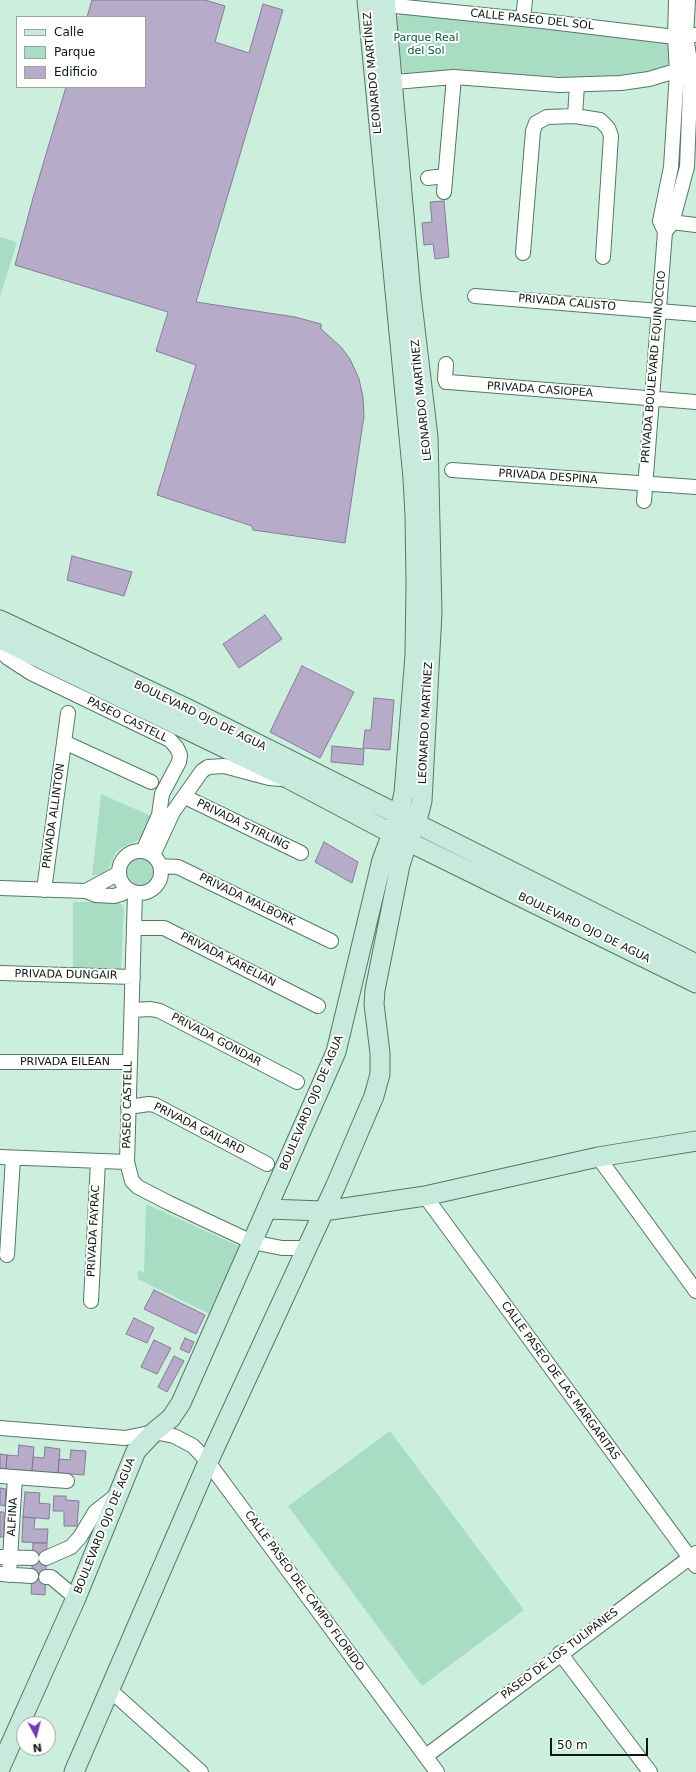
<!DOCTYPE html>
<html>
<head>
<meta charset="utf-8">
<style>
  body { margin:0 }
  #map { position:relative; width:696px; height:1772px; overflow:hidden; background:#ccefdd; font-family:"DejaVu Sans",sans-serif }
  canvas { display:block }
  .legend { position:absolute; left:16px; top:16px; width:130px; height:72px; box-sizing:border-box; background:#fff; border:1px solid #9da3a0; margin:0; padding:5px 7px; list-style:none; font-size:12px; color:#0b1812 }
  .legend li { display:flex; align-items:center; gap:8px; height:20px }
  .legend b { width:20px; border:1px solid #9da3a0 }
  .north { position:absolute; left:16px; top:1716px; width:40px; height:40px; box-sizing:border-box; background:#fff; border:1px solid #9da3a0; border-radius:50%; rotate:173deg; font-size:11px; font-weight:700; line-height:16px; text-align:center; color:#0b1812 }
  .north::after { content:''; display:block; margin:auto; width:14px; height:18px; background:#733bb1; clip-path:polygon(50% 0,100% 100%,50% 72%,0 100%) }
  .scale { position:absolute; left:550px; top:1738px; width:98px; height:18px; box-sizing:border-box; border:2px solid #0b1812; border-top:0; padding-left:5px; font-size:12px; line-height:14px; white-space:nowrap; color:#0b1812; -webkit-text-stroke:3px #fff; paint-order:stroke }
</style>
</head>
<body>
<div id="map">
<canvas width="696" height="1772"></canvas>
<ul class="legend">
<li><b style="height:5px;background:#c8eadc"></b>Calle</li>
<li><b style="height:11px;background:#a9ddc3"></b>Parque</li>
<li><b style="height:11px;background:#b6acca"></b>Edificio</li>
</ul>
<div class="north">N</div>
<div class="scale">50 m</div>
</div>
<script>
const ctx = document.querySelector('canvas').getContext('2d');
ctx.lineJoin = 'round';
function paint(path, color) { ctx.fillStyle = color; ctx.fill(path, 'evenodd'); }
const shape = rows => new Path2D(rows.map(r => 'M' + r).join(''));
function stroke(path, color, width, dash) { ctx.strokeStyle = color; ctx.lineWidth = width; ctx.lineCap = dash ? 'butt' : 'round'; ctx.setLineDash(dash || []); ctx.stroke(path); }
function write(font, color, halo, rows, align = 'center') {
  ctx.font = font + ' "DejaVu Sans",sans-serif'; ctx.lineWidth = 4; ctx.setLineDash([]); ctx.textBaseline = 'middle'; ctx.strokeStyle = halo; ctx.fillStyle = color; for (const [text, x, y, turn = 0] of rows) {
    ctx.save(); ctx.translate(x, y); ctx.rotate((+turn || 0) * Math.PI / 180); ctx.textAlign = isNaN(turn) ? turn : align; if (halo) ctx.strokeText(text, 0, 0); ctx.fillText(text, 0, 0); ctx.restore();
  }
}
paint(shape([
  [403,13,664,40,669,43,671,59,669,65,664,68,630,75,590,78,449,72,405,74,400,69,396,17],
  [0,237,17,242,0,297],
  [101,794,151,816,143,838,121,848,116,852,109,868,104,873,92,876],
  '125 872a15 15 0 1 1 30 0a15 15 0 1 1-30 0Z',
  [73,902,117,902,121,904,124,909,121,970,73,969],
  [146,1204,241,1247,210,1314,138,1279,138,1270,144,1273],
  [390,1431,524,1610,422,1686,288,1506]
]), '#a9ddc3');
const building = shape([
  [92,0,205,0,225,6,215,42,249,53,263,4,283,10,196,302,295,317,321,324,321,329,341,347,350,359,359,379,363,397,364,416,345,543,253,530,252,526,157,495,196,365,156,351,168,312,15,265,33,198,66,87,145,87,145,17,87,17,92,0],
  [444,201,449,257,435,259,433,244,424,245,422,223,432,222,430,202,444,201],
  [72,556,132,572,124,596,67,580,72,556],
  [265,615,282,639,239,668,223,644,265,615],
  [302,666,354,692,320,758,270,732,302,666],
  [374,698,394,700,390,750,363,748,365,730,371,730,374,698],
  [332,746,364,749,363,765,331,762,332,746],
  [324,842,358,862,352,883,315,862,324,842],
  [154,1290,205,1315,196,1334,144,1309,154,1290],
  [134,1318,154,1328,147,1343,126,1334,134,1318],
  [185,1338,194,1342,189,1353,180,1349,185,1338],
  [154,1340,171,1348,157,1374,141,1367,154,1340],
  [174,1356,184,1361,167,1392,158,1387,174,1356],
  [19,1445,34,1447,32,1471,6,1469,7,1455,18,1456,19,1445],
  [45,1447,60,1449,58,1473,32,1471,33,1457,44,1458,45,1447],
  [71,1450,86,1451,84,1475,58,1473,59,1459,70,1460,71,1450],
  [0,1454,7,1455,6,1469,0,1468,0,1454],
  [0,1488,6,1489,5,1506,0,1505,0,1488],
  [25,1492,40,1493,39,1503,50,1504,49,1519,23,1517,25,1492],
  [54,1496,66,1496,66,1500,79,1501,77,1526,64,1526,64,1511,53,1511,54,1496],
  [0,1512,4,1512,4,1537,0,1537,0,1512],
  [23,1517,35,1518,34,1529,48,1529,47,1543,22,1542,23,1517],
  [33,1543,47,1543,45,1595,31,1594,33,1543]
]);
paint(building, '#b6acca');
stroke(building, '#867b97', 1);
const street = shape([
  [376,4,542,21,675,37,696,35],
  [523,19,525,0],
  [383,83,454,77,559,85,621,83,649,79,696,65],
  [575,116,577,85],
  [428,178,445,176],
  [444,192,454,77],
  [663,221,696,225],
  [665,232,672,223,687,167,691,67,686,37,688,0],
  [523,253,533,131,536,123,547,117,575,116,600,120,608,128,611,136,603,257],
  [475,296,696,314],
  [446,364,445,379,446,382,449,382,696,402],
  [452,470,696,487],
  [644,501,665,232,660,221,671,167,677,72,675,37,676,0],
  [0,650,8,658,31,673,170,740,177,748,180,755,179,762,162,794,159,815,143,851],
  [64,742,151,782],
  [185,797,301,853],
  '119 872a21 21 0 1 1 42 0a21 21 0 1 1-42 0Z',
  [153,855,173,812,202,771,208,767,224,766,269,778,281,779],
  [160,866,178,867,331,941],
  [0,888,86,891,96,895,114,896,121,894,129,890],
  [44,890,68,713],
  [86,891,119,873],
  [135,893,127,1162,132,1181,138,1187,169,1203,252,1242,282,1248,307,1248],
  [135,928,164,928,318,1006],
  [0,973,133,977],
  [132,1010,151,1009,160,1011,297,1082],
  [0,1062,129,1062],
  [128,1107,149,1104,155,1105,267,1164],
  [0,1157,127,1162],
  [598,1157,696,1291],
  [425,1196,696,1566],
  [7,1255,13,1158],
  [91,1301,98,1161],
  [0,1428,125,1438,154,1432,174,1436,193,1446,208,1462,437,1772],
  [0,1476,67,1481],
  [0,1557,32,1558],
  [46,1558,71,1547,80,1537,95,1512,118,1494],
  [0,1574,31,1576],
  [9,1575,15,1477],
  [46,1577,51,1577,76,1598],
  [560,1653,650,1772],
  [110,1690,201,1772],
  [426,1756,696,1553]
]);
const secondary = shape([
  [0,620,186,708,696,964],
  [0,639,289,779,391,833,696,983],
  [267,1209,324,1211,425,1196,598,1157,696,1141],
  [0,1768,76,1598,136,1451,154,1432,171,1418,181,1403,336,1052,382,860,399,815,404,793,415,655,416,583,415,516,413,478,367,0],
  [74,1772,208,1462,336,1185,374,1096,380,1074,380,1053,374,1004,375,990,400,865,408,840,416,824,422,801,432,613,428,437,411,295,385,0]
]);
stroke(street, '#577767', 16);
stroke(secondary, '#577767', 21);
stroke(street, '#fff', 14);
stroke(secondary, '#c8eadc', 19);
write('11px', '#0b1812', '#fff', [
  ["CALLE PASEO DEL SOL",532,20,6],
  ["LEONARDO MARTÍNEZ",373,73,-95],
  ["PRIVADA CALISTO",567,303,5],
  ["PRIVADA BOULEVARD EQUINOCCIO",654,367,-85],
  ["PRIVADA CASIOPEA",540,390,4],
  ["LEONARDO MARTÍNEZ",422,400,-96],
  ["PRIVADA DESPINA",548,477,4],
  ["BOULEVARD OJO DE AGUA",200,716,26],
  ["PASEO CASTELL",127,720,26],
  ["LEONARDO MARTÍNEZ",426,723,-87],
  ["PRIVADA ALLINTON",54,816,-82],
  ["PRIVADA STIRLING",243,825,26],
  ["PRIVADA MALBORK",247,900,26],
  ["BOULEVARD OJO DE AGUA",584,928,26],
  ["PRIVADA KARELIAN",228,960,27],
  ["PRIVADA DUNGAIR",66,975,1],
  ["PRIVADA GONDAR",216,1040,28],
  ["PRIVADA EILEAN",65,1062],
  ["BOULEVARD OJO DE AGUA",312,1103,-67],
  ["PASEO CASTELL",128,1105,-89],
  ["PRIVADA GAILARD",199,1129,27],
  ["PRIVADA FAYRAC",94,1231,-87],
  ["CALLE PASEO DE LAS MARGARITAS",560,1381,54],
  ["ALFINA",13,1517,-87],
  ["BOULEVARD OJO DE AGUA",105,1526,-68],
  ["CALLE PASEO DEL CAMPO FLORIDO",304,1591,54],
  ["PASEO DE LOS TULIPANES",560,1654,-37]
]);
write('11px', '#04583c', '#fff', [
  ["Parque Real",426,38],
  ["del Sol",426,51]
]);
</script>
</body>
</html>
